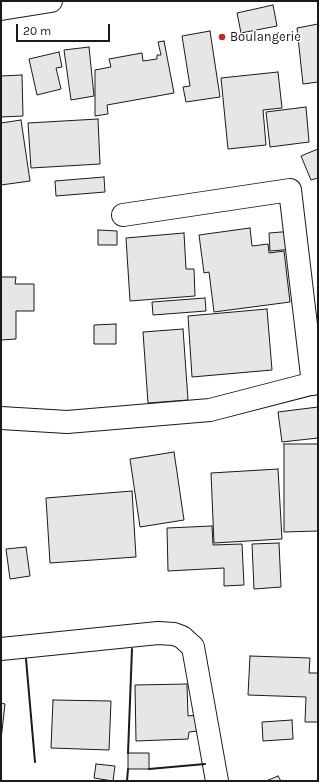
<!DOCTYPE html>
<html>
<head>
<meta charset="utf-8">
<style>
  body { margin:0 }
  #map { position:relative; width:319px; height:782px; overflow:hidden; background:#fff; font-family:Karla,sans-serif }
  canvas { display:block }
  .frame { position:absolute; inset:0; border:2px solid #1a1a1a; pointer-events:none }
  .scale { position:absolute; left:16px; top:24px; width:94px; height:18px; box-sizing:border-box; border:2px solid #1a1a1a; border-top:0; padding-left:5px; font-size:12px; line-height:14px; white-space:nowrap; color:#1a1a1a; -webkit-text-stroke:3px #fff; paint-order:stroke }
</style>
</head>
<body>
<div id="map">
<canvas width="319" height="782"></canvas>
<div class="frame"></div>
<div class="scale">20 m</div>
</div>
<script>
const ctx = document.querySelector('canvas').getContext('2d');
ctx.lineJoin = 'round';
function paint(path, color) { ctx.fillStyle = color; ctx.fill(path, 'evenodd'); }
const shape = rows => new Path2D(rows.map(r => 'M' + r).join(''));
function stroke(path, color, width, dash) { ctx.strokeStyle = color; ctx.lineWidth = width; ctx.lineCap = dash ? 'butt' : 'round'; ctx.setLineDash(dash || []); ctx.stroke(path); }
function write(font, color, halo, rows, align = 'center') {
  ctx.font = font + ' Karla,sans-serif'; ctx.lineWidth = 3; ctx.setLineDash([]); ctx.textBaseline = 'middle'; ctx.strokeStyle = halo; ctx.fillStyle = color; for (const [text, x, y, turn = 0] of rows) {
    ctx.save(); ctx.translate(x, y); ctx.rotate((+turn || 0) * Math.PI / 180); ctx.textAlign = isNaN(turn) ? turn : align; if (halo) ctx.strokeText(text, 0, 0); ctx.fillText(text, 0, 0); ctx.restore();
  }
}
const building = shape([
  [273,5,277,26,241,33,237,13,273,5],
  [318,24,318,82,303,84,297,28,318,24],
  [210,31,220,97,186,102,183,87,190,86,182,36,210,31],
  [164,41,174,93,107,105,108,114,95,116,95,70,111,67,109,59,142,53,143,61,157,59,157,55,161,55,158,42,164,41],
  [89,47,94,96,71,100,64,50,89,47],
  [59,52,62,67,56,68,61,89,37,95,29,59,59,52],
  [278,72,282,108,263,110,266,145,228,149,221,78,278,72],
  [22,75,23,116,1,117,1,76,22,75],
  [306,107,309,142,270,147,266,112,306,107],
  [98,119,100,164,31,168,28,123,98,119],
  [21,120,30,181,1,185,1,123,21,120],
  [318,149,318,178,311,180,301,156,318,149],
  [104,177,105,192,56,196,55,181,104,177],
  [250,228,252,246,268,244,269,253,284,251,290,302,214,312,209,272,204,273,199,235,250,228],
  [98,230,117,231,117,245,98,245,98,230],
  [294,231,295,249,270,251,269,233,294,231],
  [184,233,186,269,194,269,195,296,130,301,126,238,184,233],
  [1,277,16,277,15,284,34,284,34,311,16,311,16,339,1,340,1,277],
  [205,298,206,311,153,315,152,302,205,298],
  [267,309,272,370,192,377,188,316,267,309],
  [116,324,116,344,94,344,94,325,116,324],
  [183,329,188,400,148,403,143,332,183,329],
  [318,407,318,438,282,442,278,412,318,407],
  [284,444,318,444,318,531,284,532,284,444],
  [174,452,184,520,140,527,130,459,174,452],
  [278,469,282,539,214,543,211,473,278,469],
  [132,491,136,557,50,563,46,498,132,491],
  [212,526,213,545,242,544,244,585,224,586,224,568,168,571,167,528,212,526],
  [279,543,281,587,254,589,252,544,279,543],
  [26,547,30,576,10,579,6,549,26,547],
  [250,656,310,658,309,673,318,673,318,722,305,722,306,697,248,695,250,656],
  [187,684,188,716,197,715,198,731,189,732,188,739,136,741,135,685,187,684],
  [53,700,111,701,109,750,51,748,53,700],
  [1,703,5,704,1,740,1,703],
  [292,720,293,739,263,741,262,722,292,720],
  [128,753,149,753,149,769,128,769,128,753],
  [96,764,115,766,113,781,94,778,96,764],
  [278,776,281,781,266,781,278,776]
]);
paint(building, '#e6e6e6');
stroke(building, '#1a1a1a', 1);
const minor = shape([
  [1,9,51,1],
  [123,215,290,190,313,384],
  [1,418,67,422,210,410,318,382],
  [1,649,158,633,174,634,182,637,193,647,217,781]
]);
stroke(minor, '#1a1a1a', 24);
stroke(minor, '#fff', 22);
stroke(shape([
  [26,659,35,762],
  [128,753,132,649],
  [149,769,205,764],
  [127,781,128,769]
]), '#1a1a1a', 2);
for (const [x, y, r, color] of [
  [222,37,4,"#c62828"]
]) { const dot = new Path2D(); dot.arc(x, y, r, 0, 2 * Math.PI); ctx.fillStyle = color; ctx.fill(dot); stroke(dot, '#fff', 1.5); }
write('13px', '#1a1a1a', '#fff', [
  ["Boulangerie",230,37]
], 'left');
</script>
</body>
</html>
